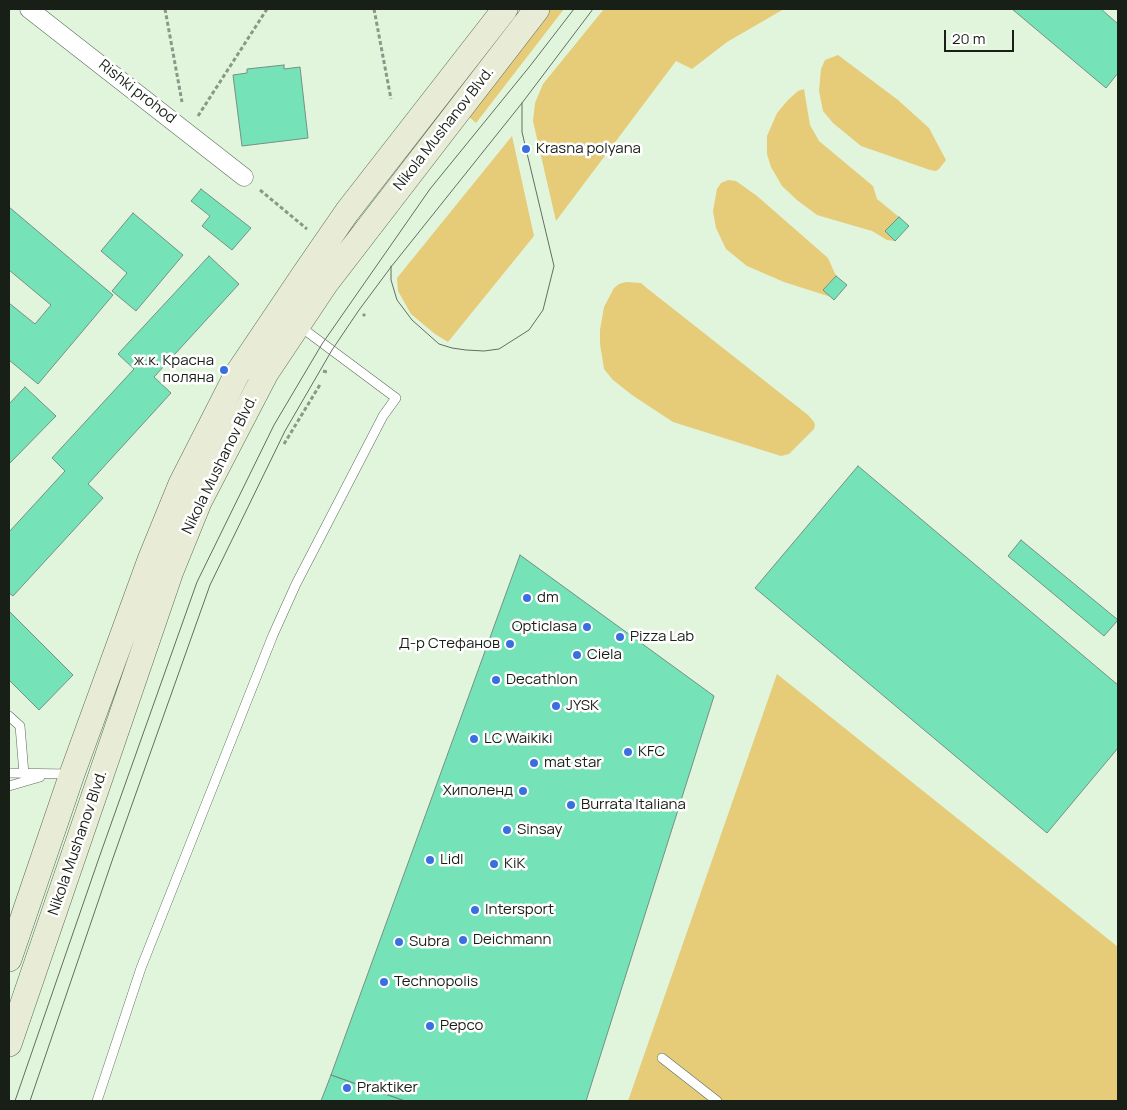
<!DOCTYPE html>
<html>
<head>
<meta charset="utf-8">
<style>
  body { margin:0 }
  #map { position:relative; width:1127px; height:1110px; overflow:hidden; background:#e1f5dd; font-family:Manrope,sans-serif }
  canvas { display:block }
  .frame { position:absolute; inset:0; border:10px solid #181f17; pointer-events:none }
  .scale { position:absolute; left:944px; top:30px; width:70px; height:22px; box-sizing:border-box; border:2px solid #181f17; border-top:0; padding-left:6px; font-size:15px; line-height:18px; white-space:nowrap; color:#181f17; -webkit-text-stroke:4px #fff; paint-order:stroke }
</style>
</head>
<body>
<div id="map">
<canvas width="1127" height="1110"></canvas>
<div class="frame"></div>
<div class="scale">20 m</div>
</div>
<script>
const ctx = document.querySelector('canvas').getContext('2d');
ctx.lineJoin = 'round';
function paint(path, color) { ctx.fillStyle = color; ctx.fill(path, 'evenodd'); }
const shape = rows => new Path2D(rows.map(r => 'M' + r).join(''));
function stroke(path, color, width, dash) { ctx.strokeStyle = color; ctx.lineWidth = width; ctx.lineCap = dash ? 'butt' : 'round'; ctx.setLineDash(dash || []); ctx.stroke(path); }
function write(font, color, halo, rows, align = 'center') {
  ctx.font = font + ' Manrope,sans-serif'; ctx.lineWidth = 5; ctx.setLineDash([]); ctx.textBaseline = 'middle'; ctx.strokeStyle = halo; ctx.fillStyle = color; for (const [text, x, y, turn = 0] of rows) {
    ctx.save(); ctx.translate(x, y); ctx.rotate((+turn || 0) * Math.PI / 180); ctx.textAlign = isNaN(turn) ? turn : align; if (halo) ctx.strokeText(text, 0, 0); ctx.fillText(text, 0, 0); ctx.restore();
  }
}
paint(shape([
  [549,9,564,9,476,123,467,115],
  [604,9,784,9,727,42,692,69,676,61,556,221,533,121,535,103,543,84],
  [838,55,898,100,929,128,946,160,939,169,936,171,930,170,861,146,833,123,823,111,819,91,821,69,825,60],
  [804,89,810,125,819,141,873,186,877,199,899,217,885,231,895,241,887,240,872,231,817,215,797,200,782,186,771,167,767,154,767,136,777,113,788,100,798,91],
  [512,136,534,236,448,342,435,334,411,314,398,291,397,278],
  [728,180,736,181,757,196,828,258,836,276,823,290,831,297,784,282,747,266,726,249,716,228,713,211,717,189,721,183],
  [626,282,641,283,648,289,808,415,814,422,815,425,814,429,789,454,781,456,673,422,632,395,613,380,604,369,600,344,600,330,604,307,614,288,619,284],
  [777,674,1118,947,1118,1101,628,1101]
]), '#e6cb78');
const building = shape([
  [1012,9,1101,9,1118,24,1118,73,1106,88,1012,9],
  [284,65,284,69,300,67,308,138,242,146,233,75,247,73,247,69,284,65],
  [201,189,251,228,232,250,202,226,210,216,191,201,201,189],
  [9,207,113,295,38,384,9,360,9,303,35,324,51,305,9,270,9,207],
  [133,213,183,255,136,311,112,291,127,273,101,251,133,213],
  [899,217,909,226,895,241,885,231,899,217],
  [209,256,239,284,154,377,171,393,88,484,103,498,13,596,9,593,9,532,65,471,52,458,134,369,118,354,209,256],
  [836,276,847,285,834,300,823,290,836,276],
  [25,387,56,416,9,464,9,404,25,387],
  [858,466,1118,685,1118,748,1047,833,755,588,858,466],
  [1021,540,1118,620,1104,636,1008,556,1021,540],
  [520,555,714,696,586,1101,405,1101,331,1075,520,555],
  [9,611,73,675,39,710,9,680,9,611],
  [331,1075,405,1101,321,1101,331,1075]
]);
paint(building, '#76e2b7');
stroke(building, '#739083', 1);
const lane = shape([
  [9,716,20,726,24,774],
  [9,773,69,774],
  [9,786,40,777],
  [662,1058,717,1101],
  [97,1101,141,968,273,635,296,584,383,416,396,398,298,325]
]);
const street = shape([
  [29,9,244,177]
]);
const secondary = shape([
  [9,959,72,774,150,560,181,484,237,374,305,273,347,212,505,9],
  [9,1044,171,571,199,502,266,373,326,283,537,9]
]);
stroke(lane, '#5b6d58', 10);
stroke(street, '#5b6d58', 19);
stroke(secondary, '#5b6d58', 26);
stroke(shape([
  [165,9,182,102],
  [374,9,391,99],
  [198,116,267,9],
  [260,190,307,229],
  [363,314,365,316],
  [323,371,327,372],
  [284,444,321,383]
]), '#899887', 3, [4, 2.5]);
stroke(lane, '#fff', 9);
stroke(street, '#fff', 18);
stroke(secondary, '#e8ecd6', 25);
stroke(shape([
  [391,266,391,280,397,300,412,320,439,344,452,348,466,350,484,351,499,349,529,330,543,310,554,266,526,149,522,132,522,103],
  [15,1101,100,855,197,582,274,425,322,344,430,189,530,66,574,9],
  [30,1101,113,858,210,585,285,431,332,350,359,310,391,267,522,103,593,9]
]), '#626e60', 1);
for (const [x, y, r, color] of [
  [526,149,5,"#396fdf"],
  [224,370,5,"#396fdf"],
  [527,598,5,"#396fdf"],
  [587,627,5,"#396fdf"],
  [620,637,5,"#396fdf"],
  [510,644,5,"#396fdf"],
  [577,655,5,"#396fdf"],
  [496,680,5,"#396fdf"],
  [556,706,5,"#396fdf"],
  [474,739,5,"#396fdf"],
  [628,752,5,"#396fdf"],
  [534,763,5,"#396fdf"],
  [523,791,5,"#396fdf"],
  [571,805,5,"#396fdf"],
  [507,830,5,"#396fdf"],
  [430,860,5,"#396fdf"],
  [494,864,5,"#396fdf"],
  [475,910,5,"#396fdf"],
  [463,940,5,"#396fdf"],
  [399,942,5,"#396fdf"],
  [384,982,5,"#396fdf"],
  [430,1026,5,"#396fdf"],
  [347,1088,5,"#396fdf"]
]) { const dot = new Path2D(); dot.arc(x, y, r, 0, 2 * Math.PI); ctx.fillStyle = color; ctx.fill(dot); stroke(dot, '#fff', 2); }
write('15px', '#181f17', '#fff', [
  ["Rishki prohod",137,92,38],
  ["Nikola Mushanov Blvd.",444,129,-52],
  ["Nikola Mushanov Blvd.",220,465,-64],
  ["Nikola Mushanov Blvd.",78,843,-71]
]);
write('15px', '#181f17', '#fff', [
  ["Krasna polyana",536,149],
  ["ж.к. Красна",214,361,"right"],
  ["поляна",214,378,"right"],
  ["dm",537,598],
  ["Opticlasa",577,627,"right"],
  ["Pizza Lab",630,637],
  ["Д-р Стефанов",500,644,"right"],
  ["Ciela",587,655],
  ["Decathlon",506,680],
  ["JYSK",566,706],
  ["LC Waikiki",484,739],
  ["KFC",638,752],
  ["mat star",544,763],
  ["Хиполенд",513,791,"right"],
  ["Burrata Italiana",581,805],
  ["Sinsay",517,830],
  ["Lidl",440,860],
  ["KiK",504,864],
  ["Intersport",485,910],
  ["Deichmann",473,940],
  ["Subra",409,942],
  ["Technopolis",394,982],
  ["Pepco",440,1026],
  ["Praktiker",357,1088]
], 'left');
</script>
</body>
</html>
